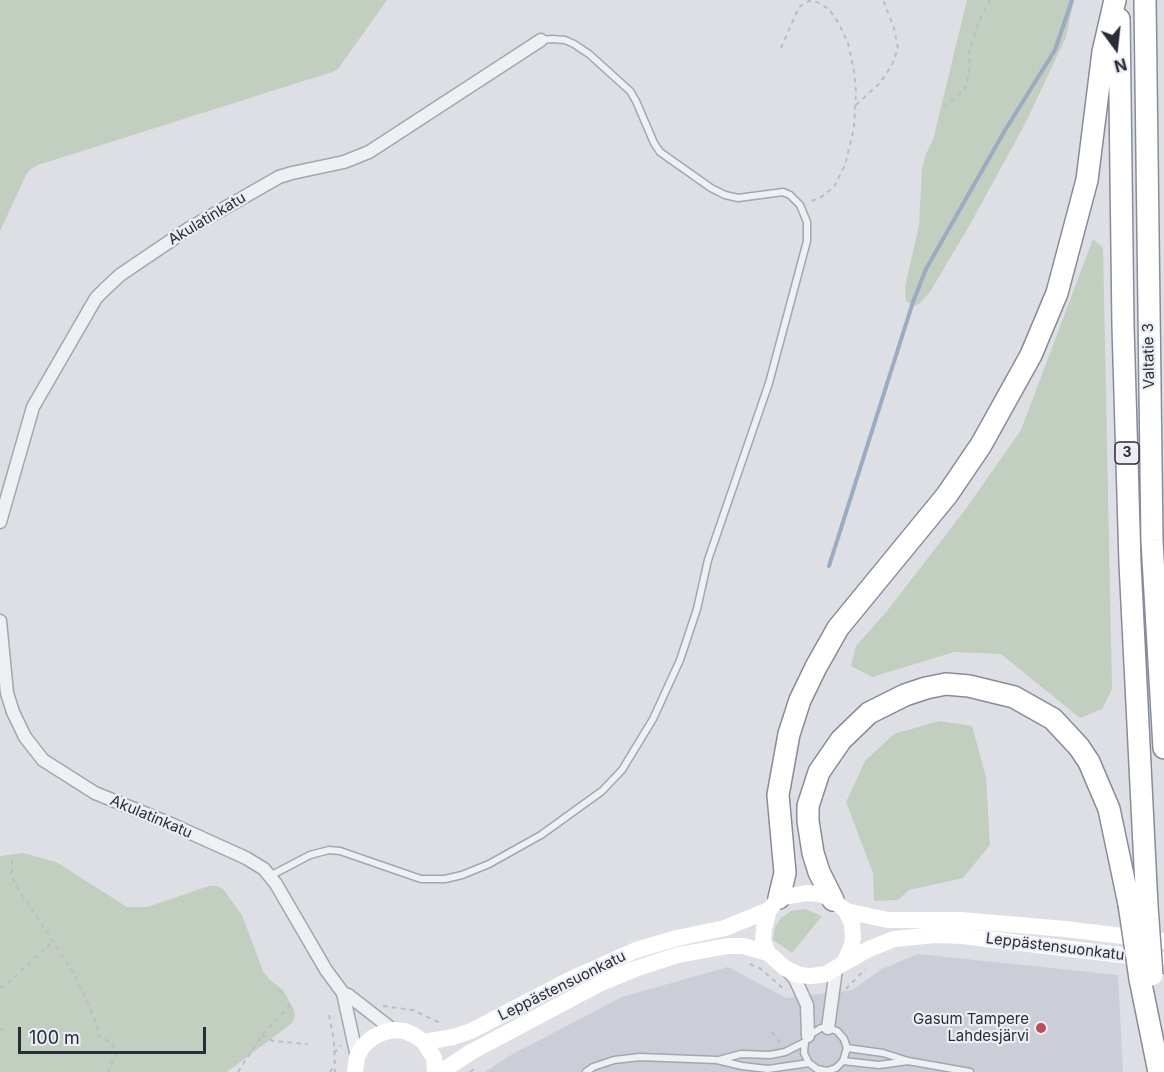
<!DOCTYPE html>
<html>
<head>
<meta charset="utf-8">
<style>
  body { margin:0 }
  #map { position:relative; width:1164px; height:1072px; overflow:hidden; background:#dddfe5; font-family:Inter,sans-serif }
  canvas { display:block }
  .north { position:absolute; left:1086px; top:18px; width:60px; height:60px; -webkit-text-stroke:4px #eceef3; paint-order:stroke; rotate:165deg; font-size:16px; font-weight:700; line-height:24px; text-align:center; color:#282d3a }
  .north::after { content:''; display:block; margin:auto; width:21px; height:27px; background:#282d3a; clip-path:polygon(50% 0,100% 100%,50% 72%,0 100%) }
  .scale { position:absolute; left:18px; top:1027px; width:188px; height:27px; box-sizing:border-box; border:3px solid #282d3a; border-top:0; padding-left:8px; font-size:18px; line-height:21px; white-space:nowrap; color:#282d3a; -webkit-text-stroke:4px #eceef3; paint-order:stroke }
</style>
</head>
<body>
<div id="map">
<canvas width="1164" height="1072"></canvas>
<div class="north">N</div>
<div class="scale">100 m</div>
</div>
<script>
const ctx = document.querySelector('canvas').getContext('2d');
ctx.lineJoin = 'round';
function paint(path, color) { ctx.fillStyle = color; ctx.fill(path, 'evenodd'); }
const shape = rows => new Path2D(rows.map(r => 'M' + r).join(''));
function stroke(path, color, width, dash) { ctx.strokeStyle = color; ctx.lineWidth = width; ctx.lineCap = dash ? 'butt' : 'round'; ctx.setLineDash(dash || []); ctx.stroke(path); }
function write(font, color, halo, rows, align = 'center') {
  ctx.font = font + ' Inter,sans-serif'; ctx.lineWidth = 4.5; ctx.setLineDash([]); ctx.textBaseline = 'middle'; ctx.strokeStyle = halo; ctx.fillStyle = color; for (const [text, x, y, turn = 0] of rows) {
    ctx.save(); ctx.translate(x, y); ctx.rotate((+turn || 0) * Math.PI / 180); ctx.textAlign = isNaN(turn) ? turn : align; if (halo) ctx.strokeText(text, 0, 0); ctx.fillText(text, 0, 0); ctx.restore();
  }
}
paint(shape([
  [918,954,1118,975,1123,1072,485,1072,511,1055,622,997,728,967,786,998,852,990,882,969]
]), '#cbced6');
paint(shape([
  [0,0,387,0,338,69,332,72,38,165,31,169,27,173,0,231],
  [967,0,1074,0,1066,37,1026,122,972,221,930,292,919,304,915,306,906,301,905,287,919,225,922,168,926,154,933,140],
  [1093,239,1103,248,1112,689,1102,709,1080,718,1001,654,954,652,872,677,851,666,856,646,887,611,965,510,1021,430],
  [939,721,972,726,986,777,990,845,963,878,909,890,898,900,874,901,873,873,846,802,865,761,894,734],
  [23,853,56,862,127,907,147,907,209,886,217,886,223,889,242,915,263,971,269,979,283,990,294,1010,295,1016,292,1023,227,1072,0,1072,0,856],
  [805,909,822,916,792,953,773,940,775,927,781,918,791,911]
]), '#c2cebf');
stroke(shape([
  [829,566,913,302,926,269,1004,132,1055,50,1072,0]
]), '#9babc2', 4);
const service = shape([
  [270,876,310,855,329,850,340,851,421,879,445,879,462,875,489,864,541,835,602,791,622,770,653,719,680,660,697,609,708,560,769,383,807,241,807,222,800,205,790,195,783,192,738,198,725,195,711,188,660,152,654,143,636,101,630,91,589,54,574,44,565,40,552,39,541,40],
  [847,1048,883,1053,908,1061,970,1072],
  [719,1060,741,1054,770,1055,785,1052,805,1042],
  [843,1061,847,1048,844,1039,837,1031,828,1028,821,1028,808,1036,805,1042,804,1053,809,1063,817,1069,827,1071,836,1068,843,1061,879,1065,908,1061],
  [586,1072,593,1067,614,1060,640,1057,717,1060,742,1066,768,1069,809,1063]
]);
const minor = shape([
  [0,522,33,407,96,298,104,290,120,275,188,229,279,177,292,173,344,162,369,152,541,40],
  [0,621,7,693,13,712,25,737,43,760,95,793,171,824,246,858,264,869,276,884,326,970,343,993,348,995,393,1030],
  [788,971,795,979,807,1005,808,1036],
  [343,993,357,1057],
  [828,1028,836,969]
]);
const motorway = shape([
  [1145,0,1152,541,1164,748],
  [1119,19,1123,326,1130,563,1147,906],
  [779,898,785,873,778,795,789,734,800,700,816,667,838,628,947,495,981,445,1031,355,1057,293,1087,180,1103,52,1115,0],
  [833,900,819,872,813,853,808,821,808,806,819,772,841,740,869,713,905,695,926,688,946,684,969,686,1014,697,1053,719,1079,747,1089,762,1109,809,1129,904],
  [1140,979,1159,1072]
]);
stroke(service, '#a3a6ae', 9);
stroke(minor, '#a3a6ae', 15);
stroke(motorway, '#868c9a', 24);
stroke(shape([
  [781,48,799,7,809,1,817,2,829,9,839,24,848,43,854,71,856,92,854,128,845,165,834,187,820,198,808,202],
  [856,105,880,83,892,65,898,48,894,28,883,0],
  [944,107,965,89,969,73,969,51,979,21,990,0],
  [12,860,12,876,15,884,74,973,97,1024,98,1036,112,1043,116,1053,108,1072],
  [750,964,761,969,786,991],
  [0,988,7,984,53,941],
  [846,989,865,969],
  [383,1006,413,1010,442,1024],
  [329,1015,334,1041,335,1072],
  [0,1028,4,1031],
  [772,1032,780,1043],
  [262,1035,273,1041,308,1044],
  [334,1053,341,1045],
  [238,1072,262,1035,292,1003],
  [330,1072,334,1066],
  [470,1072,476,1068]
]), '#bbbdc4', 2, [4.5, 4.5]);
stroke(service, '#eff0f4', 6);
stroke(minor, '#eff0f4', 12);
stroke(shape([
  [806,893,820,894,833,900,846,911,852,924,853,938,851,948,844,963,826,974,811,976,799,975,785,968,768,953,763,941,764,928,769,910,779,898,806,893],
  [846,911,888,920,961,920,1065,929,1164,941],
  [844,963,869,949,894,939,935,935,962,936,1164,960],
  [424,1042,453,1037,471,1031,571,979,636,950,677,938,725,928,769,910],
  [355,1072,357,1057,363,1046,372,1038,382,1033,393,1030,404,1031,414,1035,424,1042,434,1058,435,1072],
  [441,1072,471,1052,601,983,635,969,678,955,728,946,743,946,768,953]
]), '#fff', 16);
stroke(motorway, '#fff', 21);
const motorwayBridge = shape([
  [1129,904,1140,979],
  [1147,906,1152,975]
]);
stroke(motorwayBridge, '#868c9a', 24, []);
stroke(motorwayBridge, '#fff', 21);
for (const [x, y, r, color] of [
  [1041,1028,6,"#bf4c56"]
]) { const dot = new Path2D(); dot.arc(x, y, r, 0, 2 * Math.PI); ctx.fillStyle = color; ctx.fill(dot); stroke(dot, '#eceef3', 2); }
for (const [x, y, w] of [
  [1127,453,24]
]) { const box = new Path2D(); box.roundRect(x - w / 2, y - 11, w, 22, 4.5); ctx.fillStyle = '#eceef3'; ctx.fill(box); stroke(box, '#282d3a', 1.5); }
write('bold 14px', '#282d3a', null, [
  ["3",1127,453]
]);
write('15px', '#282d3a', '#eceef3', [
  ["Akulatinkatu",207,219,-31],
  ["Valtatie 3",1149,356,-91],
  ["Akulatinkatu",151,817,23],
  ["Leppästensuonkatu",1055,947,7],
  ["Leppästensuonkatu",562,986,-26]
]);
write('15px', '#282d3a', '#eceef3', [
  ["Gasum Tampere",1029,1019],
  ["Lahdesjärvi",1029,1036]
], 'right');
</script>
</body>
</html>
